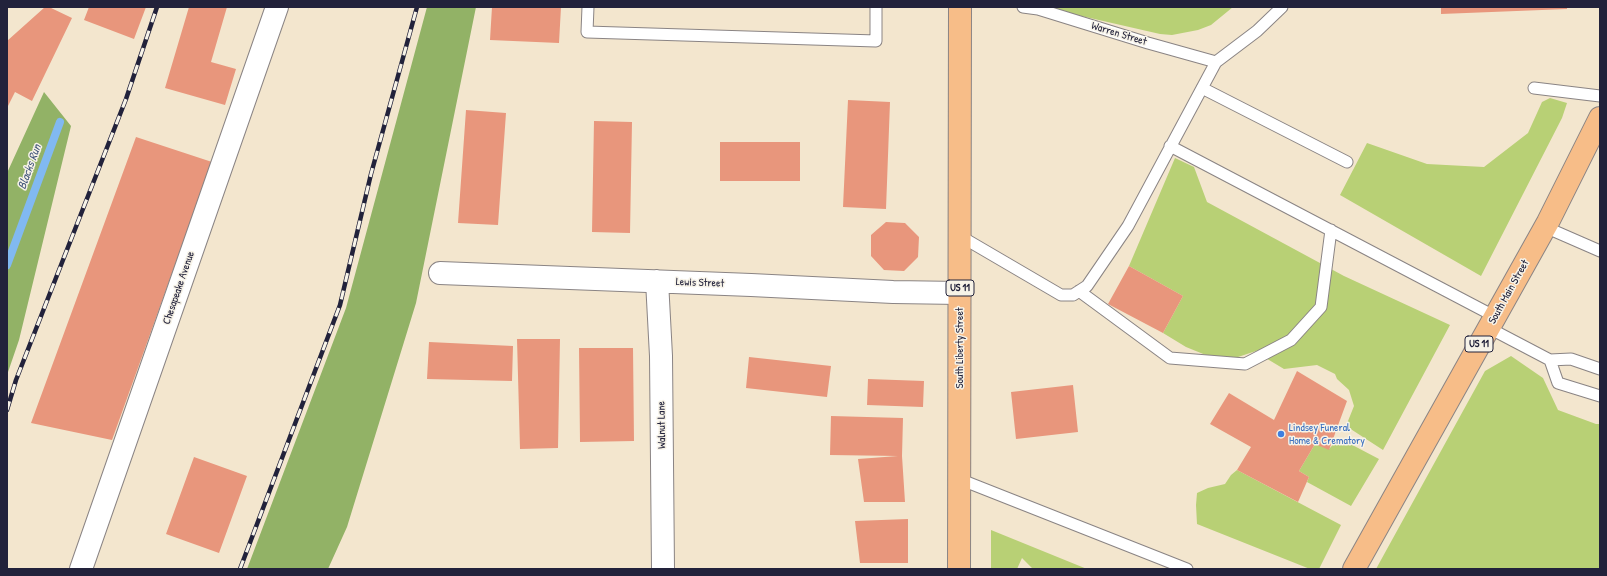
<!DOCTYPE html>
<html>
<head>
<meta charset="utf-8">
<style>
  body { margin:0 }
  #map { position:relative; width:1607px; height:576px; overflow:hidden; background:#f3e6ce; font-family:"Patrick Hand",sans-serif }
  canvas { display:block }
  .frame { position:absolute; inset:0; border:8px solid #22223b; pointer-events:none }
</style>
</head>
<body>
<div id="map">
<canvas width="1607" height="576"></canvas>
<div class="frame"></div>
</div>
<script>
const ctx = document.querySelector('canvas').getContext('2d');
ctx.lineJoin = 'round';
function paint(path, color) { ctx.fillStyle = color; ctx.fill(path, 'evenodd'); }
const shape = rows => new Path2D(rows.map(r => 'M' + r).join(''));
function stroke(path, color, width, dash) { ctx.strokeStyle = color; ctx.lineWidth = width; ctx.lineCap = dash ? 'butt' : 'round'; ctx.setLineDash(dash || []); ctx.stroke(path); }
function write(font, color, halo, rows, align = 'center') {
  ctx.font = font + ' "Patrick Hand",sans-serif'; ctx.lineWidth = 3; ctx.setLineDash([]); ctx.textBaseline = 'middle'; ctx.strokeStyle = halo; ctx.fillStyle = color; for (const [text, x, y, turn = 0] of rows) {
    ctx.save(); ctx.translate(x, y); ctx.rotate((+turn || 0) * Math.PI / 180); ctx.textAlign = isNaN(turn) ? turn : align; if (halo) ctx.strokeText(text, 0, 0); ctx.fillText(text, 0, 0); ctx.restore();
  }
}
paint(shape([
  [1042,7,1233,7,1211,25,1198,30,1172,35,1160,34],
  [1550,98,1567,103,1562,118,1481,276,1340,195,1367,143,1427,164,1484,167,1528,133,1542,102],
  [1175,158,1194,167,1207,202,1344,276,1450,325,1383,450,1346,426,1354,406,1349,390,1337,379,1335,374,1317,365,1284,369,1264,357,1262,349,1223,362,1186,347,1163,333,1183,296,1129,266],
  [1511,356,1543,378,1558,410,1596,424,1600,424,1600,569,1376,569,1485,371],
  [1339,438,1379,459,1351,506,1307,482,1309,477,1299,471,1315,444,1329,449],
  [1237,470,1341,525,1319,569,1310,569,1197,524,1196,505,1197,493,1208,488,1225,484,1231,475],
  [991,530,1087,569,1033,569,1022,558,1017,569,991,569]
]), '#b8d075');
paint(shape([
  [427,7,476,7,416,303,347,527,328,569,247,569,346,308],
  [44,92,71,126,19,340,7,375,7,173]
]), '#92b266');
stroke(shape([
  [7,265,60,122]
]), '#81b9f1', 8);
paint(shape([
  [45,7,49,7,72,18,32,101,15,92,7,108,7,41],
  [89,7,146,7,134,39,84,20],
  [189,7,227,7,211,62,236,69,225,105,165,88],
  [492,7,561,7,559,43,490,40],
  [1441,7,1567,7,1567,9,1441,14],
  [848,100,890,102,886,209,843,207],
  [466,110,506,113,498,225,458,223],
  [594,121,632,122,630,233,592,232],
  [136,137,212,162,112,440,31,423],
  [720,142,800,142,800,181,720,181],
  [886,222,905,223,919,237,918,257,904,271,884,270,871,256,871,235],
  [1129,266,1183,296,1163,333,1108,304],
  [517,339,560,339,558,448,520,449],
  [429,342,513,346,512,381,427,379],
  [579,348,633,348,634,441,580,442],
  [749,357,831,366,827,397,746,388],
  [1297,371,1347,401,1329,450,1315,444,1299,471,1309,477,1298,502,1237,470,1251,447,1210,424,1229,393,1274,420],
  [868,379,924,381,923,407,867,405],
  [1073,385,1078,432,1016,439,1011,392],
  [831,416,903,418,902,456,905,502,864,502,858,459,898,456,830,455],
  [194,457,247,476,219,553,166,534],
  [908,519,908,563,860,563,855,521]
]), '#e8967c');
const lane = shape([
  [588,7,587,32,876,41,876,7],
  [1023,7,1038,9,1148,43,1216,62],
  [1202,88,1347,162],
  [1534,88,1600,96],
  [1170,146,1494,316],
  [1545,227,1600,251],
  [960,236,1061,295,1073,295,1087,286,1128,226,1216,62,1257,31,1282,7],
  [1079,291,1170,358,1245,364,1291,340,1321,307,1331,230],
  [1489,328,1550,360,1571,359,1600,369],
  [1550,360,1558,383,1600,396],
  [959,479,1187,569]
]);
const street = shape([
  [440,273,751,285,893,292,960,293],
  [657,281,661,356,663,569],
  [81,569,277,7]
]);
const primary = shape([
  [959,569,960,7],
  [1354,569,1548,222,1600,118]
]);
stroke(lane, '#8a8484', 13);
stroke(street, '#8a8484', 24);
stroke(primary, '#8a8484', 24);
stroke(lane, '#fff', 11);
stroke(street, '#fff', 22);
stroke(primary, '#f7bd88', 22);
const rail = shape([
  [7,410,16,380,126,99,157,7],
  [240,569,340,305,371,174,417,7]
]);
stroke(rail, '#22223b', 4.5);
stroke(rail, '#f7f3e8', 3, [9]);
for (const [x, y, r, color] of [
  [1281,434,4,"#3f7fe0"]
]) { const dot = new Path2D(); dot.arc(x, y, r, 0, 2 * Math.PI); ctx.fillStyle = color; ctx.fill(dot); stroke(dot, '#f7f3e8', 1.5); }
for (const [x, y, w] of [
  [960,288,28],
  [1479,344,28]
]) { const box = new Path2D(); box.roundRect(x - w / 2, y - 8, w, 16, 3); ctx.fillStyle = '#f7f3e8'; ctx.fill(box); stroke(box, '#22223b', 1); }
write('bold 10px', '#22223b', null, [
  ["US 11",960,288],
  ["US 11",1479,344]
]);
write('11px', '#22223b', '#f7f3e8', [
  ["Warren Street",1119,34,17],
  ["Lewis Street",700,283,2],
  ["Chesapeake Avenue",179,288,-71],
  ["South Main Street",1509,292,-61],
  ["South Liberty Street",960,348,-90],
  ["Walnut Lane",662,425,-91]
]);
write('11px', '#366cbe', '#f7f3e8', [
  ["Lindsey Funeral",1289,428],
  ["Home & Crematory",1289,441]
], 'left');
write('italic 12px', '#43577b', '#f7f3e8', [
  ["Blacks Run",30,167,-70]
]);
</script>
</body>
</html>
